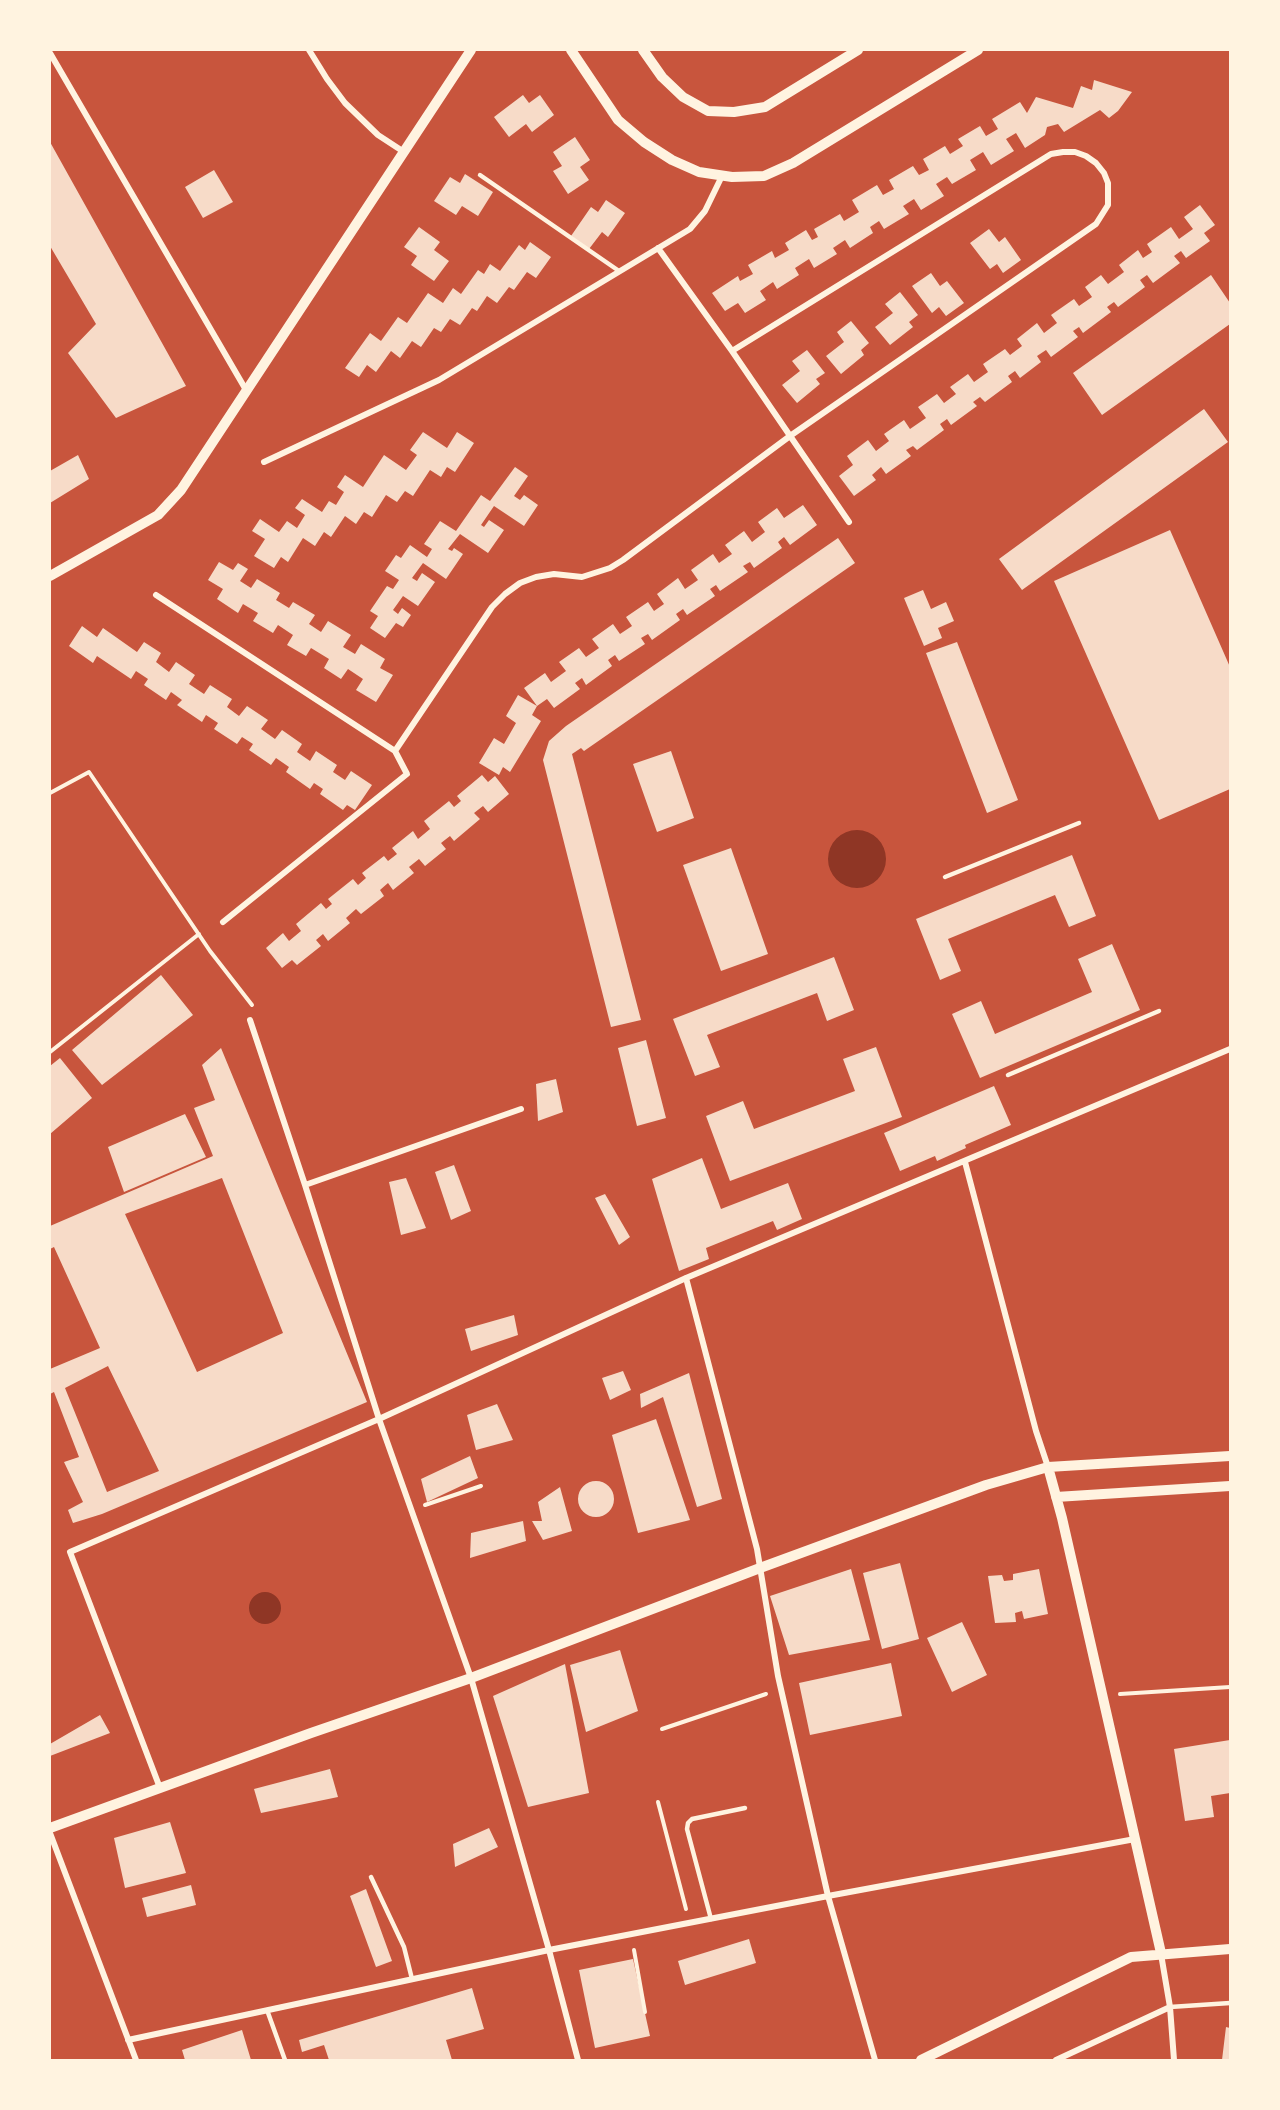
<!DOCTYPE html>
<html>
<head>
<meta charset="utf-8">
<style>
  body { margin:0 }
  #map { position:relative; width:1280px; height:2110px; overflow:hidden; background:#c8553d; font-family:Helvetica,sans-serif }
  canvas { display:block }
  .frame { position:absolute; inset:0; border:51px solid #fff3e0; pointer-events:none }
</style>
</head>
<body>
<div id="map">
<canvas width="1280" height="2110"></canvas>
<div class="frame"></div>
</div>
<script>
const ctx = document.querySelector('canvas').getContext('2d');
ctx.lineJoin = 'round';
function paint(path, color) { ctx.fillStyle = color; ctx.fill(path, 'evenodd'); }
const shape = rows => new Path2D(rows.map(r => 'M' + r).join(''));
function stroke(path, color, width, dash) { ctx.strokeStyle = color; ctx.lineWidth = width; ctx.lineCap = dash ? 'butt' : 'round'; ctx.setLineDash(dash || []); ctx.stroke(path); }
paint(shape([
  '828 859a29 29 0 1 1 58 0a29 29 0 1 1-58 0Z',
  '249 1608a16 16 0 1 1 32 0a16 16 0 1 1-32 0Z'
]), '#8f3625');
paint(shape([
  [1094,80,1132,92,1118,111,1109,118,1100,110,1064,132,1058,124,1047,127,1045,135,1025,148,1016,133,1006,139,1014,151,991,165,983,152,970,160,976,170,952,184,947,177,936,184,944,196,921,210,914,199,903,206,909,214,884,229,879,221,870,227,873,233,850,248,845,240,833,248,837,254,814,268,809,259,795,268,799,275,777,289,773,282,760,291,766,300,745,313,738,303,725,311,712,293,738,276,740,281,753,274,748,265,772,251,775,258,789,250,785,243,806,230,812,240,818,237,814,229,840,214,844,221,859,212,852,200,877,185,883,195,894,189,889,180,913,166,919,175,929,170,923,159,945,146,950,154,963,146,958,139,980,126,986,136,998,129,992,119,1020,102,1027,113,1036,97,1073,108,1081,86,1092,90],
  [523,95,529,103,540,95,554,115,532,132,526,124,509,137,494,117],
  [575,137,590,160,580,167,589,180,568,194,553,171,562,166,553,152],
  [50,142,186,386,116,418,68,353,96,324,50,246],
  [214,170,233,202,203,218,185,187],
  [465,174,493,192,478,216,462,206,456,215,434,201,450,177,460,183],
  [606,200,625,213,608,237,602,232,589,249,571,236,591,207,598,212],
  [1200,205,1215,225,1204,233,1210,241,1186,258,1181,251,1174,256,1180,263,1153,283,1147,275,1140,280,1145,287,1118,307,1114,302,1107,307,1111,312,1083,333,1079,327,1073,331,1078,337,1051,357,1046,350,1037,356,1041,362,1020,378,1015,371,1008,376,1012,382,985,402,980,397,973,402,977,406,951,425,947,419,940,424,944,430,917,450,913,446,906,450,911,456,886,474,881,467,872,475,876,480,854,496,839,476,853,465,847,456,868,440,876,451,889,441,884,434,904,420,910,429,926,418,918,407,937,394,944,403,956,394,950,387,968,374,974,382,988,372,983,364,1005,349,1010,355,1022,346,1017,339,1037,323,1044,333,1057,323,1051,315,1074,299,1079,306,1092,297,1085,287,1101,275,1108,284,1124,272,1119,265,1138,250,1143,258,1152,252,1147,244,1171,227,1179,239,1193,229,1184,217],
  [419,227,440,242,434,250,449,261,434,281,411,265,417,256,404,247],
  [989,229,999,242,1005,237,1021,260,1003,273,997,264,990,269,970,243],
  [530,242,551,257,536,278,527,272,514,290,509,287,497,303,487,296,477,311,472,308,460,325,450,319,441,332,434,328,421,347,412,341,400,358,391,351,376,372,367,365,359,377,345,368,370,333,381,341,398,317,407,323,428,293,443,303,453,288,461,294,478,270,484,274,490,264,500,271,519,245,525,250],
  [931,273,940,286,947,281,964,303,946,316,939,307,932,313,912,286],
  [1211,275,1230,303,1230,324,1102,415,1073,373],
  [900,292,918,315,909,322,913,327,890,345,875,327,893,313,885,304],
  [851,321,869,343,861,350,864,355,841,374,826,356,844,342,837,332],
  [807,350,825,373,816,379,820,384,797,403,782,385,800,371,792,361],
  [1204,409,1228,442,1022,590,999,559],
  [423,432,447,448,457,432,474,443,455,472,447,467,441,477,430,470,413,496,405,491,397,502,386,495,372,517,364,512,356,524,345,516,331,537,324,532,315,546,303,538,288,562,281,557,274,568,254,556,265,539,252,531,260,519,279,532,287,521,297,528,305,515,295,508,302,499,322,512,329,501,336,505,344,492,337,487,345,475,363,487,384,455,406,470,417,455,410,450],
  [78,455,89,479,50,503,50,471],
  [515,467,528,476,514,496,520,500,524,495,538,505,524,526,494,506,481,525,484,527,489,520,504,530,488,553,460,534,448,549,452,551,454,548,463,554,446,579,423,563,412,578,417,581,422,573,435,582,418,606,403,596,393,610,398,614,402,608,411,615,403,627,396,623,385,638,370,628,378,616,370,611,387,586,393,589,399,580,385,571,396,555,401,558,410,545,427,557,432,549,424,544,440,521,456,531,481,495,490,501],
  [803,505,817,525,790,545,784,537,778,542,782,548,754,568,750,562,743,566,748,572,720,591,716,585,710,589,715,596,687,615,683,609,676,614,680,620,652,640,648,634,641,638,645,644,619,661,615,655,608,660,612,666,586,685,582,678,575,683,580,689,554,708,547,699,537,706,524,688,545,673,551,682,566,671,559,662,579,648,586,657,599,648,592,639,613,624,620,634,632,626,626,617,648,602,654,611,664,604,657,594,678,578,685,589,698,580,691,570,713,554,719,563,732,554,725,545,744,531,752,542,765,532,758,522,777,508,784,518],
  [1170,530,1230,667,1230,789,1159,820,1054,581],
  [838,538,855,563,584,751,581,748,572,754,641,1020,611,1027,543,760,549,741,566,726],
  [219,562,233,570,238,563,248,569,240,581,251,588,257,579,280,593,276,600,289,608,293,602,315,615,309,624,321,632,328,621,351,635,343,647,355,654,361,644,385,659,380,668,393,675,376,702,356,690,363,679,348,669,341,679,324,668,329,659,311,648,306,656,287,645,293,635,278,625,273,633,253,621,258,613,243,604,238,613,217,599,223,589,208,580],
  [923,590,931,609,946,602,954,621,938,628,942,638,924,646,904,598],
  [82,626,97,637,103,628,137,652,144,642,161,653,156,662,169,672,176,662,195,675,189,684,204,694,210,685,232,699,227,707,239,716,247,706,268,720,261,729,275,739,282,730,302,744,297,752,310,761,316,751,337,765,333,772,345,780,351,771,372,785,355,810,347,805,343,810,320,794,323,789,314,783,310,789,286,772,289,767,276,758,271,765,249,750,253,744,242,737,237,744,214,729,218,723,206,715,202,722,177,705,182,700,171,692,166,700,144,685,148,679,136,671,131,679,97,656,93,663,69,646],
  [957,642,1018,800,987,813,926,653],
  [518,695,537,706,532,715,541,721,510,772,503,767,499,775,479,763,494,738,504,744,516,723,506,716],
  [671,751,694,818,657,832,633,764],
  [482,775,488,782,495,776,509,794,488,812,483,806,474,813,480,819,454,841,450,836,441,843,446,849,425,866,419,859,409,867,414,873,393,890,388,883,380,890,384,896,361,914,356,909,346,918,350,923,328,941,323,934,316,940,321,946,297,965,292,960,282,968,266,948,283,933,289,941,301,931,296,924,321,903,326,909,332,904,328,899,353,879,358,885,366,878,362,873,384,856,388,861,397,854,392,848,413,831,418,839,430,829,424,821,449,801,454,807,461,801,457,796],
  [731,848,768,954,721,971,683,865],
  [1072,855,1096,916,1069,927,1055,895,948,939,961,971,940,980,916,919],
  [1112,944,1140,1010,980,1078,952,1014,981,1001,995,1034,1092,992,1078,959],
  [834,957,854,1010,827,1021,817,993,707,1035,720,1067,695,1076,673,1019],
  [161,975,193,1015,102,1085,72,1050],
  [646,1040,666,1118,637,1126,618,1048],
  [876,1047,902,1117,730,1181,706,1116,743,1101,754,1129,855,1091,843,1059],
  [221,1048,367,1402,102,1514,73,1523,68,1510,83,1502,64,1462,79,1457,54,1392,50,1394,50,1369,100,1348,54,1247,50,1249,50,1226,213,1156,194,1108,215,1100,202,1065],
  [222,1178,283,1333,197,1372,125,1214],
  [108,1366,159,1471,107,1492,65,1388],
  [60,1058,92,1098,50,1134,50,1066],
  [556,1079,563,1112,538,1121,536,1084],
  [994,1086,1011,1125,965,1145,966,1148,937,1161,935,1156,900,1171,884,1133],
  [185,1114,206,1157,124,1192,108,1147],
  [702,1158,721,1209,788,1183,802,1219,777,1230,773,1221,706,1248,709,1259,679,1271,652,1179],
  [454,1165,471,1211,451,1220,435,1172],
  [406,1178,426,1228,401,1235,389,1182],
  [605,1194,630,1237,619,1245,595,1198],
  [514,1315,518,1335,471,1351,465,1329],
  [623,1371,631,1390,610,1400,602,1378],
  [689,1373,722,1499,697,1507,663,1397,641,1408,640,1394],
  [497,1404,513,1440,476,1450,467,1415],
  [656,1419,690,1520,638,1533,612,1435],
  [470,1456,478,1478,427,1502,421,1479],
  '578 1499a18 18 0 1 1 36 0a18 18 0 1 1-36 0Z',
  [560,1487,572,1531,543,1540,532,1521,542,1521,538,1502],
  [523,1521,526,1541,470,1558,471,1533],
  [900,1563,919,1639,882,1649,863,1573],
  [851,1569,870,1640,789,1655,770,1596],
  [1039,1569,1048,1614,1024,1619,1022,1611,1015,1613,1016,1622,995,1623,988,1576,1002,1575,1004,1581,1013,1580,1013,1574],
  [962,1622,987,1675,952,1692,927,1638],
  [620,1650,638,1711,586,1732,570,1665],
  [891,1663,902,1716,810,1735,799,1683],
  [565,1664,589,1793,528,1807,493,1696],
  [100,1715,110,1733,50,1756,50,1744],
  [1230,1740,1230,1793,1211,1796,1214,1817,1185,1821,1174,1749],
  [330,1769,338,1797,261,1813,254,1789],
  [170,1822,186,1873,125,1888,114,1838],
  [489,1828,498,1847,455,1867,453,1844],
  [191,1885,196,1905,147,1917,142,1898],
  [366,1889,392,1961,376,1967,350,1896],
  [749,1939,756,1963,685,1985,678,1961],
  [633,1959,650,2036,595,2048,579,1970],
  [472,1988,484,2029,446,2040,452,2060,329,2060,324,2045,302,2052,299,2040],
  [1226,2027,1230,2028,1230,2060,1222,2060],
  [242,2030,251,2060,185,2060,182,2050]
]), '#f7dbc8');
stroke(shape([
  [50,793,89,772,210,951,252,1005],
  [50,1052,199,934],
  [425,1505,481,1486],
  [1120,1694,1230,1687],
  [662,1729,766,1694],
  [658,1802,686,1909],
  [634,1950,645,2012]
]), '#fff3e0', 4);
stroke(shape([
  [480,175,619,271],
  [945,877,1079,823],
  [1008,1075,1159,1011],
  [371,1877,404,1947,412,1979],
  [711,1919,687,1829,688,1823,692,1819,745,1808],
  [1170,2007,1230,2003],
  [267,2010,285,2060]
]), '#fff3e0', 4.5);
stroke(shape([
  [309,50,327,79,345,103,378,135,404,152],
  [50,53,246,390],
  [658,248,732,351,849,522],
  [264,462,439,380,690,229,705,211,722,176],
  [156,595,395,751],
  [223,922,407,774,395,751,492,607,505,594,520,583,536,577,554,574,582,577,610,568,623,560,790,436,1096,224,1108,205,1108,183,1104,173,1096,163,1086,156,1075,152,1063,152,1051,154,732,351],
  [250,1020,305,1185,379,1419,471,1678,549,1950,578,2060],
  [965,1162,1036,1431,1048,1467],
  [305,1185,521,1109],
  [686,1278,757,1549,778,1676,828,1896,875,2060],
  [160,1788,70,1552,379,1419,686,1278,1230,1049],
  [50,1833,136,2060],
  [1161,1954,1170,2007,1174,2060],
  [128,2040,549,1950,828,1896,1135,1839],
  [1056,2060,1170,2007]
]), '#fff3e0', 6);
stroke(shape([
  [571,50,618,120,644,142,672,160,699,172,732,177,764,176,793,163,978,50],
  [643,50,662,77,683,97,708,111,734,112,765,107,858,50],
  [50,576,158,515,181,490,471,50],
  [1048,1467,1062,1518,1161,1953],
  [1056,1497,1230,1486],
  [50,1828,311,1733,471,1678,760,1568,986,1485,1048,1467,1230,1456],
  [921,2060,1131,1957,1230,1949]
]), '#fff3e0', 10);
</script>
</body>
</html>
